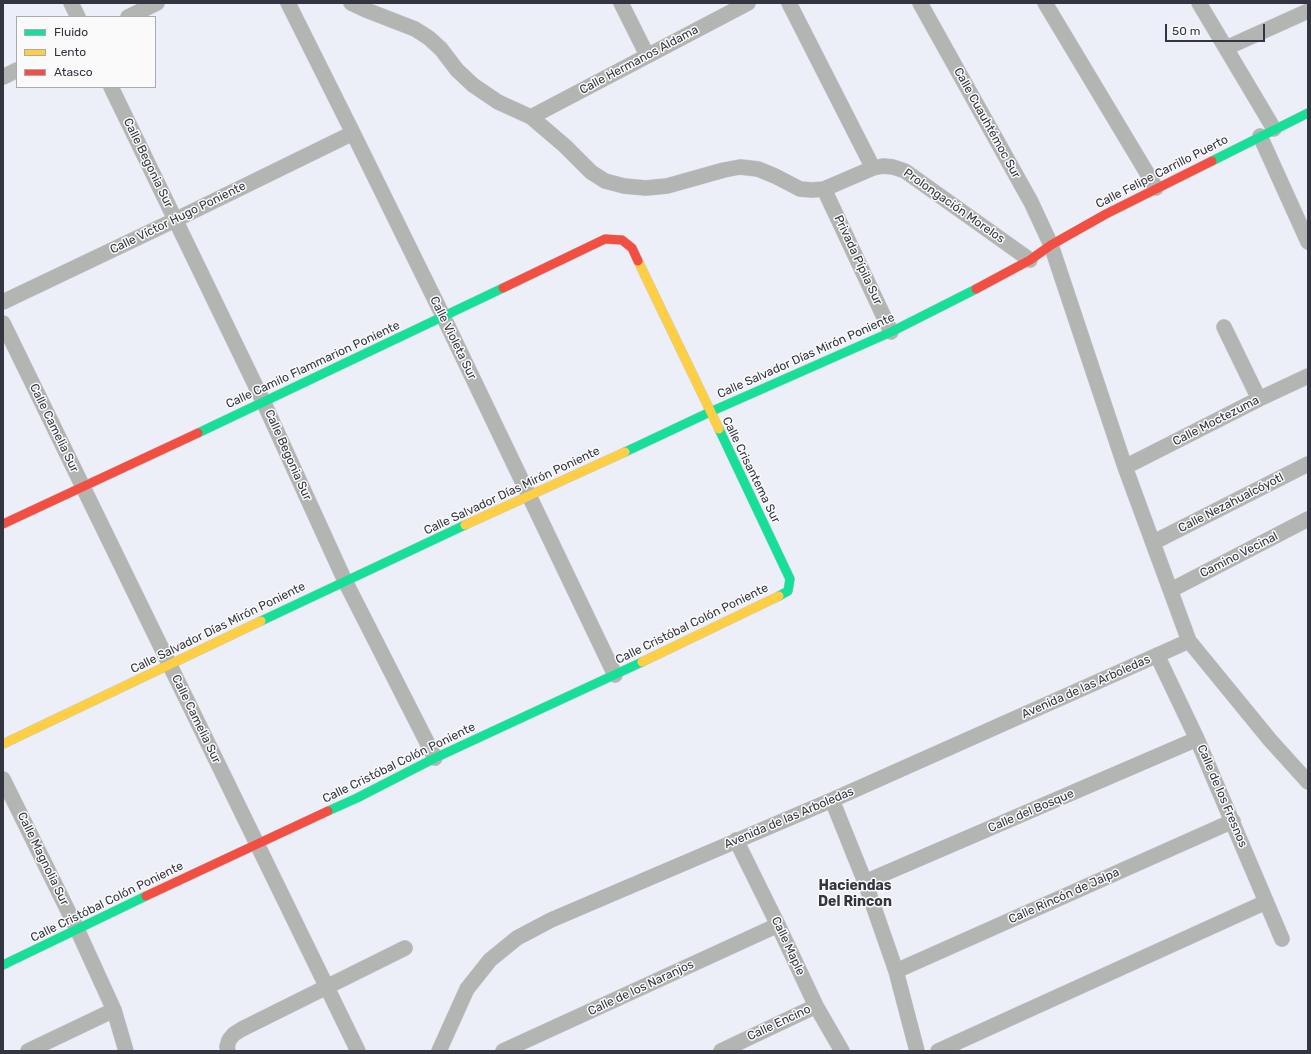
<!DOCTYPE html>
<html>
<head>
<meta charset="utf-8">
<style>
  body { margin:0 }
  #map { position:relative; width:1311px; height:1054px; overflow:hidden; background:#edeff8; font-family:Rubik,sans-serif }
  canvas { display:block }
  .frame { position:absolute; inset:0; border:4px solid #333540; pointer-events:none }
  .legend { position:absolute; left:16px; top:16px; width:140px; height:72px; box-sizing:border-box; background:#fafafa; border:1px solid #aaabb0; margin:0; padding:5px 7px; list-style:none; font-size:12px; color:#333540 }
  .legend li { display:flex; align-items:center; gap:8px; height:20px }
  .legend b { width:20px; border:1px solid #aaabb0 }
  .scale { position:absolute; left:1165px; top:24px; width:100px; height:18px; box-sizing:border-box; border:2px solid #333540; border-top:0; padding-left:5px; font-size:12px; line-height:14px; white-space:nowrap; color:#333540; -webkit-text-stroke:3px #fafafa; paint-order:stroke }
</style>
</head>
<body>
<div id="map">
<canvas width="1311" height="1054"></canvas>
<div class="frame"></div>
<ul class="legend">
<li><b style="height:5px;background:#16e098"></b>Fluido</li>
<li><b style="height:5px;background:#ffcf43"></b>Lento</li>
<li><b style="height:5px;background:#f24e42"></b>Atasco</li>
</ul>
<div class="scale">50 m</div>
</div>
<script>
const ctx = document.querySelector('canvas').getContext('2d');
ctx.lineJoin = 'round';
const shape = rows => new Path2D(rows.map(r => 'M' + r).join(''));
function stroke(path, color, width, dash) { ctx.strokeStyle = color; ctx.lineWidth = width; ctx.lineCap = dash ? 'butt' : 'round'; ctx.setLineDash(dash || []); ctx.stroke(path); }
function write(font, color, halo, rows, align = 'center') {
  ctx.font = font + ' Rubik,sans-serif'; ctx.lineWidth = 3; ctx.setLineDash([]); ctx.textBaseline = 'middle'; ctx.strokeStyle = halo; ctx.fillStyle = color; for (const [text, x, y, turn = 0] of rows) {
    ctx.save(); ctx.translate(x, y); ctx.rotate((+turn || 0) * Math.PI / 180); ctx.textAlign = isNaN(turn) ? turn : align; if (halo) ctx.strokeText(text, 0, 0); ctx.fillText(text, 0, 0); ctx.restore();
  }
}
const street = shape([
  [71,3,78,17],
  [288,3,353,133,443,316,615,675],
  [351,3,366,10,415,29,429,38,441,49,457,70,473,85,498,102,531,117,565,146,591,172,605,181,624,186,646,188,667,186,724,170,740,167,758,169,775,176,800,189,812,190,824,189,873,168,883,166,893,167,905,171,1030,260],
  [621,3,647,55],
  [789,3,873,168],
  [920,3,1031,202,1051,245,1125,467,1189,641,1270,740,1308,782],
  [1045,3,1156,188],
  [1199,3,1274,129],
  [128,17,157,3],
  [1226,48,1308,11],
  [3,77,17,70],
  [111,87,263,401,345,581,435,758],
  [531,117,748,3],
  [1260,136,1308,242],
  [824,189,891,332],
  [3,302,175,220,353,133],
  [3,323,358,1051],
  [1224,327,1259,399],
  [1125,467,1259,399,1308,376],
  [1154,542,1308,464],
  [1171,590,1308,519],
  [1157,655,1197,739,1282,939],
  [3,779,77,929,114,1010,126,1051],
  [832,800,865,882,896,971,917,1051],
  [736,840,778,925,816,1006,842,1051],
  [865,882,1197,739],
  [896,971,1233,821],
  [28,1051,114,1010],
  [228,1051,227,1047,229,1040,234,1034,242,1029,405,948],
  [439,1051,467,989,490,960,517,938,551,920,832,800,1189,641],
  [503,1051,778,925],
  [721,1051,816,1006],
  [938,1051,1266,902]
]);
const fast = shape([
  [1212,161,1308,113],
  [719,429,790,579,788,591,779,596],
  [198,433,503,288],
  [625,452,710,412,891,332,976,289],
  [261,621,465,525],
  [328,811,357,798,435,758,642,662],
  [3,965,146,896]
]);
const slow = shape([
  [638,261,719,429],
  [465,525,625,452],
  [642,662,779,596],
  [3,744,261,621]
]);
const jam = shape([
  [503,288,605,239,622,240,632,248,638,261],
  [976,289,1030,260,1051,245,1106,214,1212,161],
  [3,524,198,433],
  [146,896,328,811]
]);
stroke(street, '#c9cbd2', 16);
stroke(fast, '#c9cbd2', 10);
stroke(slow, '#c9cbd2', 10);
stroke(jam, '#c9cbd2', 10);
stroke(street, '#b2b5b2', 15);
stroke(fast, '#16e098', 9);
stroke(slow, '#ffcf43', 9);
stroke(jam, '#f24e42', 9);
write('12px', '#333540', '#fafafa', [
  ["Calle Hermanos Aldama",639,60,-28],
  ["Calle Cuauhtémoc Sur",987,123,61],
  ["Calle Begonia Sur",148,163,64],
  ["Calle Felipe Carrillo Puerto",1162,172,-27],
  ["Prolongación Morelos",954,206,35],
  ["Calle Víctor Hugo Poniente",178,218,-26],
  ["Privada Pípila Sur",858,260,65],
  ["Calle Violeta Sur",453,338,64],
  ["Calle Salvador Días Mirón Poniente",806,356,-24],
  ["Calle Camilo Flammarion Poniente",313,365,-25],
  ["Calle Moctezuma",1216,421,-27],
  ["Calle Camelia Sur",54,428,64],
  ["Calle Begonia Sur",288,455,66],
  ["Calle Crisantema Sur",751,470,64],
  ["Calle Salvador Días Mirón Poniente",512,491,-25],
  ["Calle Nezahualcóyotl",1231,503,-27],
  ["Camino Vecinal",1239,555,-27],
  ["Calle Cristóbal Colón Poniente",692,624,-26],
  ["Calle Salvador Días Mirón Poniente",218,628,-26],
  ["Avenida de las Arboledas",1086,687,-24],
  ["Calle Camelia Sur",196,719,64],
  ["Calle Cristóbal Colón Poniente",399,763,-26],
  ["Calle de los Fresnos",1222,796,67],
  ["Calle del Bosque",1031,811,-23],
  ["Avenida de las Arboledas",789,818,-23],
  ["Calle Magnolia Sur",43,859,64],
  ["Calle Rincón de Jalpa",1064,896,-24],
  ["Calle Cristóbal Colón Poniente",107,902,-26],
  ["Calle Maple",788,946,65],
  ["Calle de los Naranjos",641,988,-25],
  ["Calle Encino",779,1023,-25]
]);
write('bold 14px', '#333540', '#fafafa', [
  ["Haciendas",855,886],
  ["Del Rincon",855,902]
]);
</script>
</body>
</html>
